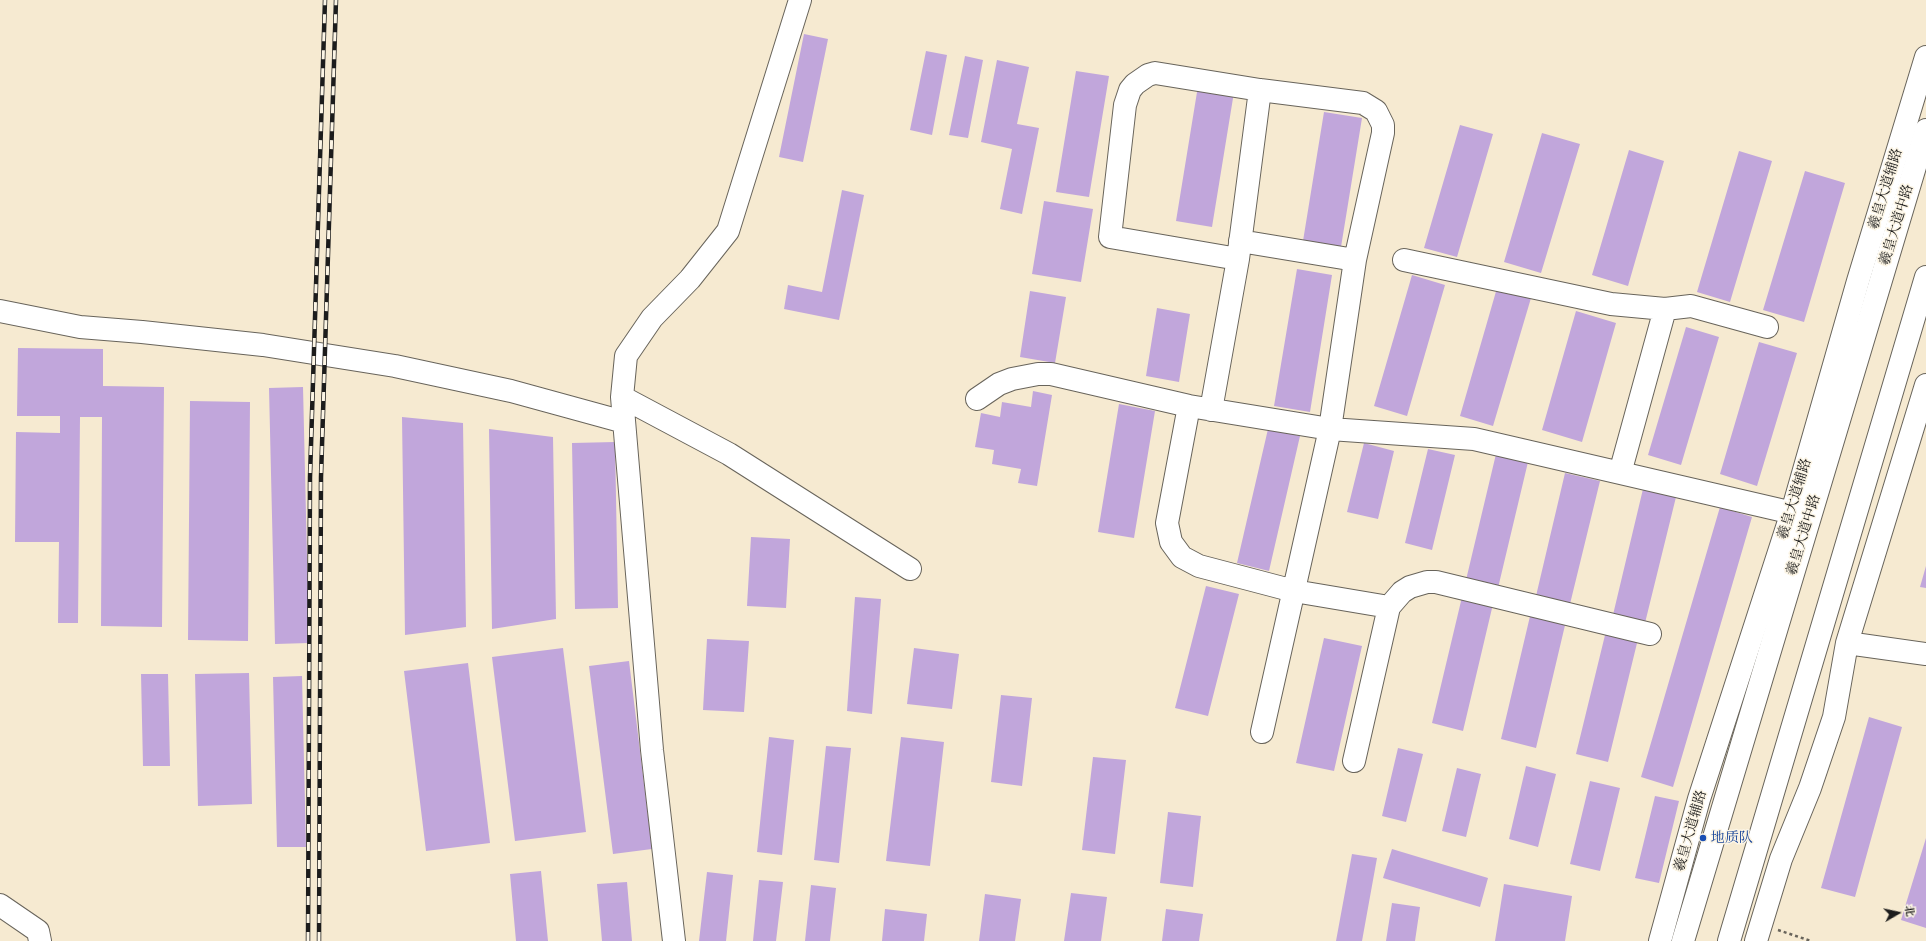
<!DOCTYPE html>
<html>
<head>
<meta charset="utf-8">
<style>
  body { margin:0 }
  #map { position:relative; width:1926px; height:941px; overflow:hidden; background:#f6ead1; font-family:"Gentium Book Plus","Noto Serif SC",serif }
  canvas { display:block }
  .north { position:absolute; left:1878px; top:893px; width:40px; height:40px; -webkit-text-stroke:3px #fcf5e5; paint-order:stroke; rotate:81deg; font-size:11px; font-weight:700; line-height:16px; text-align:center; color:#1c1c1c }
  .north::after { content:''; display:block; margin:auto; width:14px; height:18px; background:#1c1c1c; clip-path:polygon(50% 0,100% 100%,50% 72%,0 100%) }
</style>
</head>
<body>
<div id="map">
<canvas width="1926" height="941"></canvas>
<div class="north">北</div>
</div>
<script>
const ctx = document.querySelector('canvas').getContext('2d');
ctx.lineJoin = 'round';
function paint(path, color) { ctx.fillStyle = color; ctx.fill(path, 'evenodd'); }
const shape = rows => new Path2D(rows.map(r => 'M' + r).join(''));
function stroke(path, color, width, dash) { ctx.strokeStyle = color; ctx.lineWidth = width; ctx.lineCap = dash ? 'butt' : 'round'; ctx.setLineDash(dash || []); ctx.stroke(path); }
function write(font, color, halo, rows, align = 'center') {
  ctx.font = font + ' "Gentium Book Plus","Noto Serif SC",serif'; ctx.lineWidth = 3; ctx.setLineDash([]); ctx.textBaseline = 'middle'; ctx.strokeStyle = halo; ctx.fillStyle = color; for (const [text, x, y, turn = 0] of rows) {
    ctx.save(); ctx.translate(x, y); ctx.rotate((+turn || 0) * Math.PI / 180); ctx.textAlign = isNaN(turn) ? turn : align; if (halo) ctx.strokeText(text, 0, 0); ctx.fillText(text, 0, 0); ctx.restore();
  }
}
paint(shape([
  [804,34,828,39,803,162,779,157],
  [926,51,947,55,932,135,910,130],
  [965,56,983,60,968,138,949,135],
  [997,60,1029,67,1017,124,1039,128,1022,214,1000,209,1012,149,981,142],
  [1076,71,1109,76,1089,197,1056,192],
  [1198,86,1234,92,1212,227,1176,221],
  [1324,112,1362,118,1341,247,1303,241],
  [1460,125,1493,134,1457,257,1424,248],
  [1542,133,1580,144,1541,273,1504,262],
  [1629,150,1664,161,1628,286,1592,275],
  [1739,151,1772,161,1730,302,1697,292],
  [1805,171,1845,183,1804,322,1763,310],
  [842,190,864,195,839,320,784,309,788,285,822,292],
  [1044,201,1093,209,1081,282,1032,274],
  [1297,269,1332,275,1310,412,1274,406],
  [1412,275,1445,285,1407,416,1374,406],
  [1497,288,1531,298,1493,426,1460,416],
  [1030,291,1066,297,1055,363,1020,357],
  [1157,308,1190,314,1179,382,1146,376],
  [1576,311,1616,323,1582,442,1542,430],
  [1686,327,1719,337,1681,465,1648,455],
  [1759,342,1797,353,1757,486,1720,474],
  [18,348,103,349,103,386,164,387,162,627,101,626,102,417,80,417,78,623,58,623,59,542,15,542,16,432,60,433,60,416,17,416],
  [303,387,309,643,275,644,269,388],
  [1033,391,1052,395,1037,486,1018,483,1021,469,992,464,994,450,975,447,981,413,1000,417,1002,402,1031,407],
  [190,401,250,402,248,641,188,640],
  [1119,404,1155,411,1134,538,1098,532],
  [402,417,463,423,466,627,405,635],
  [489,429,553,437,556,619,492,629],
  [1268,429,1300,436,1269,571,1237,563],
  [615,442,618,608,575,609,572,443],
  [1364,443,1394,451,1378,519,1347,512],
  [1428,449,1455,455,1432,550,1405,543],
  [1496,454,1528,462,1498,588,1466,580],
  [1565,473,1600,481,1570,604,1536,596],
  [1643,489,1676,497,1644,627,1612,619],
  [1720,507,1752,517,1673,787,1641,777],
  [751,537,790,539,786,608,747,606],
  [1926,566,1926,588,1920,587],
  [1206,586,1239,594,1208,716,1175,708],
  [855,597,881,599,872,714,847,711],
  [1462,597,1493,604,1463,731,1432,723],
  [1531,612,1566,621,1536,748,1501,739],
  [1606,631,1638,639,1608,762,1576,754],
  [1324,638,1362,646,1334,771,1296,763],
  [707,639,749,641,744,712,703,710],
  [563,648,586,832,515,841,492,657],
  [914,648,959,654,952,709,907,704],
  [629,661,652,849,613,854,589,666],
  [468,663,490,843,426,851,404,671],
  [249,673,252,804,198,806,195,674],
  [141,674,168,674,170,766,143,766],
  [302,676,306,847,277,847,273,677],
  [1001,695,1032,698,1022,786,991,782],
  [1869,717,1902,727,1855,897,1821,888],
  [769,737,794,740,782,855,757,852],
  [901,737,944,742,930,866,886,861],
  [826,746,851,748,839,863,814,860],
  [1398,748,1423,754,1406,822,1382,816],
  [1093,757,1126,760,1115,854,1082,850],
  [1526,766,1556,774,1538,847,1509,839],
  [1457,768,1481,774,1466,837,1442,831],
  [1590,781,1620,788,1600,871,1570,864],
  [1655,796,1679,801,1659,883,1635,878],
  [1168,812,1201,816,1193,887,1160,883],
  [1926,838,1926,928,1901,920],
  [1392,849,1488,878,1480,907,1383,878],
  [1352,854,1377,858,1362,941,1336,941],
  [541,871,548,941,516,941,510,874],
  [707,872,733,875,726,941,699,941],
  [759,880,783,882,776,941,753,941],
  [627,882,632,941,602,941,597,884],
  [1504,884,1572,896,1565,941,1495,941],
  [811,885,836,888,830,941,805,941],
  [1071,893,1107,897,1101,941,1064,941],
  [985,894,1021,899,1015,941,979,941],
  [1392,903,1420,907,1415,941,1386,941],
  [885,909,927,914,924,941,882,941],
  [1166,909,1203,914,1199,941,1162,941]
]), '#c1a6db');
const minor = shape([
  [1238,259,1110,237,1125,105,1130,90,1135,84,1148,75,1155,73,1260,90,1363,103,1376,111,1383,125,1383,133,1355,260],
  [1404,260,1611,304,1665,309,1691,306,1767,327],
  [0,311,80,327,142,332,263,345,395,366,511,391,624,422],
  [622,397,729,454,910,569],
  [977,399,999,384,1012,379,1038,374,1051,374,1189,406,1330,429,1355,260,1240,241],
  [1189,406,1167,523,1171,542,1182,557,1199,566,1294,591,1389,607,1354,761],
  [1211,410,1238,259,1260,90],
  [1620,473,1665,309],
  [1389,607,1402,592,1410,587,1427,582,1436,582,1650,634],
  [1847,643,1926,654],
  [1262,732,1330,429,1474,439,1806,516],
  [0,905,38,931,40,941],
  [674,941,652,750,622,397,626,356,652,318,690,279,728,231,800,0],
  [1660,941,1699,799,1792,512,1858,281,1926,57],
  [1756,941,1781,859,1810,788,1834,717,1847,643,1926,385]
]);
const major = shape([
  [1683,941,1926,130],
  [1729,941,1926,277]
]);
stroke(minor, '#68645b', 24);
stroke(major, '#68645b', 24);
stroke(shape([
  [1778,930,1811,941]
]), '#68645b', 2.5, [3, 3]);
stroke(minor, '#fff', 22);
stroke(major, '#fff', 22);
const rail = shape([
  [308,941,310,477,325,0],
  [319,941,321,477,336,0]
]);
stroke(rail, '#1c1c1c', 4.5);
stroke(rail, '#fcf5e5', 3, [9]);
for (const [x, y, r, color] of [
  [1703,838,4,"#1a4fb4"]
]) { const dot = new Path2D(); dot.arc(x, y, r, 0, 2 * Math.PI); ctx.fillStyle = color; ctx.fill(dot); stroke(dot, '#fcf5e5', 1.5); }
write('14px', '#1c1c1c', '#fcf5e5', [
  ["羲皇大道辅路",1886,189,-73],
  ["羲皇大道中路",1897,225,-73],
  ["羲皇大道辅路",1795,499,-73],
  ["羲皇大道中路",1804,535,-73],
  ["羲皇大道辅路",1691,831,-74]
]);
write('14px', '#164399', '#fcf5e5', [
  ["地质队",1711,838]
], 'left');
</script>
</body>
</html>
